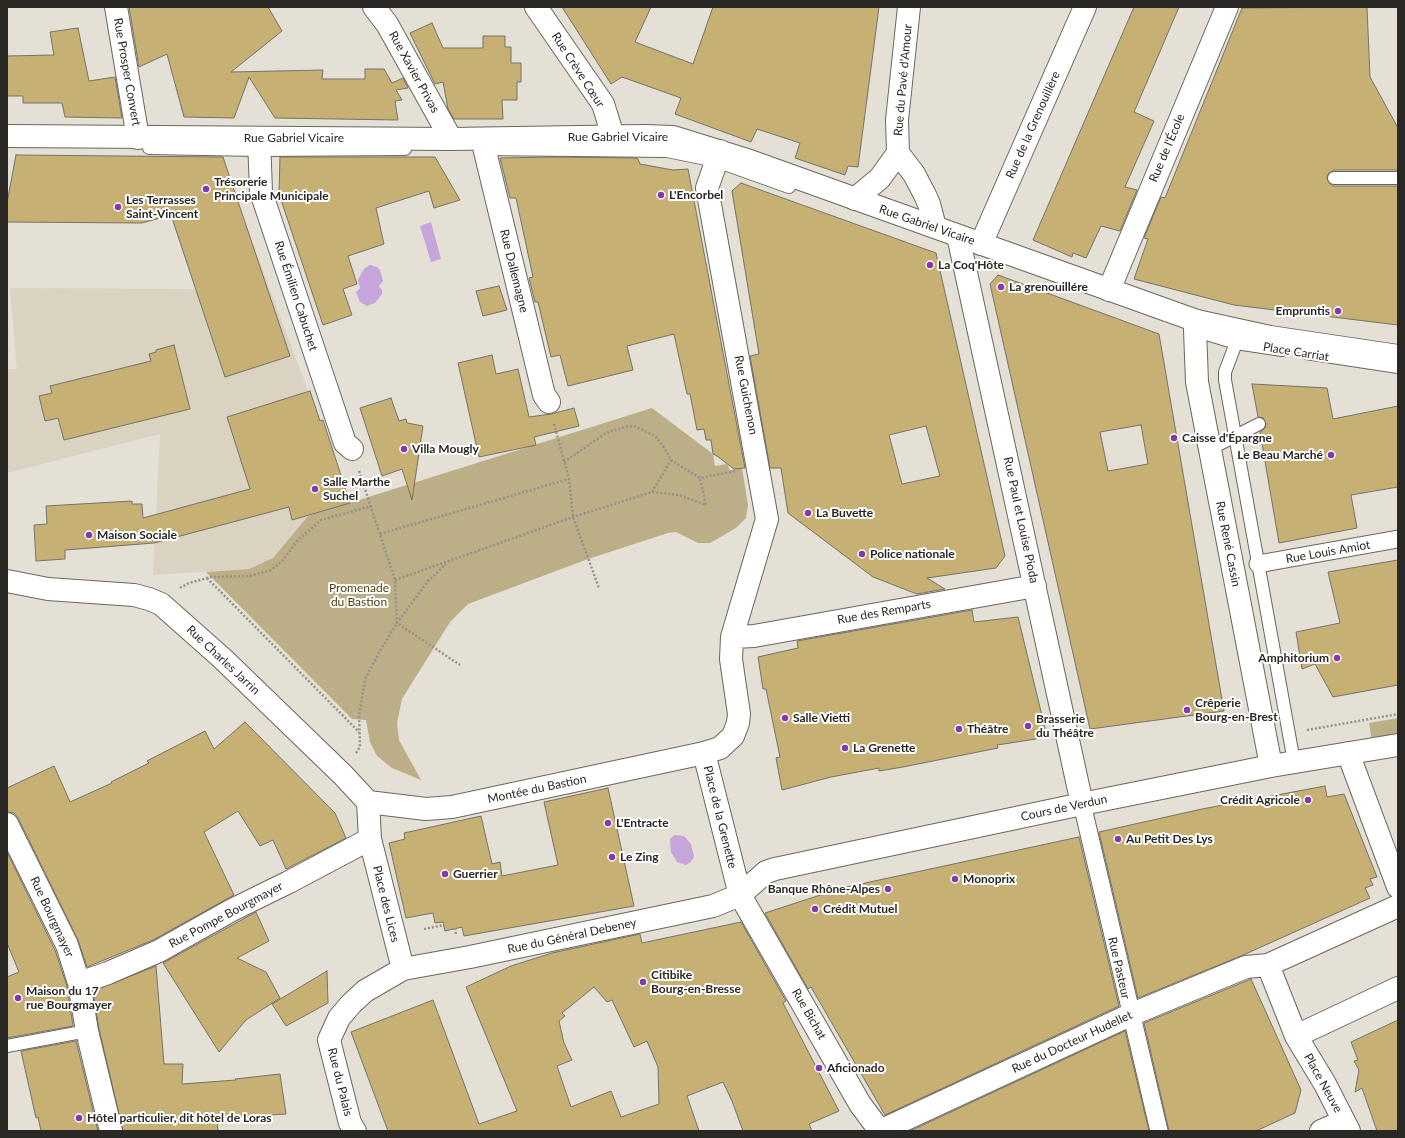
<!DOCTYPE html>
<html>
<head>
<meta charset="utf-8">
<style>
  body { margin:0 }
  #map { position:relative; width:1405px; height:1138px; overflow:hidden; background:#e4e0d5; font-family:Lato,sans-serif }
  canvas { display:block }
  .frame { position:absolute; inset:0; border:8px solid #2a2824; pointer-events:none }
</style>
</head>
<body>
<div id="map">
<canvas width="1405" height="1138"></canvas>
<div class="frame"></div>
</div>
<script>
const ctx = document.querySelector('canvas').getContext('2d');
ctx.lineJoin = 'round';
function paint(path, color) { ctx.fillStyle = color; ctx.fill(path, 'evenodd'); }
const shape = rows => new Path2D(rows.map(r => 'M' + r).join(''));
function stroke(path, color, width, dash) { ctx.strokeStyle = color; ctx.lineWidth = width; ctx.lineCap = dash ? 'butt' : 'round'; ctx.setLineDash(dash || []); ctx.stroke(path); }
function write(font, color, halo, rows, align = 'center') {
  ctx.font = font + ' Lato,sans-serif'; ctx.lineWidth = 4; ctx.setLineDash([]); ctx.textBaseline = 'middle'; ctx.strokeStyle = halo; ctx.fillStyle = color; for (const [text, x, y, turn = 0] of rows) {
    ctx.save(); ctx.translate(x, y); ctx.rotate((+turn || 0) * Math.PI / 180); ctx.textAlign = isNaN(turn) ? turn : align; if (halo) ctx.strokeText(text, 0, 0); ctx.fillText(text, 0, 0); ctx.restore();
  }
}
paint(shape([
  [253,244,350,503,308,516,273,558,249,569,153,575,160,434,7,473,7,369,17,369,10,288,195,289,188,265]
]), '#dad3c2');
paint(shape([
  [652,408,713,454,715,466,727,464,730,470,742,468,748,505,746,518,736,528,710,543,698,543,676,532,668,533,588,559,468,604,450,622,402,699,397,723,399,740,421,780,392,768,377,756,370,742,366,720,352,719,206,572,249,569,273,558,308,516],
  [1398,718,1398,737,1372,742,1369,723]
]), '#bcae87');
paint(shape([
  [431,222,441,259,431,262,420,226],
  [370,265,377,267,380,270,383,281,379,286,382,290,382,294,375,303,367,306,360,302,356,292,360,288,358,280,362,272,365,268],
  [674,835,684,836,691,844,694,856,691,862,686,865,677,862,671,852,670,839]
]), '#c6a5db');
const building = shape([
  [129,7,268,7,282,31,231,72,323,70,322,79,365,79,365,69,384,69,392,83,403,78,408,88,396,90,402,100,395,101,398,120,275,118,249,77,234,118,184,117,167,54,139,67,129,7],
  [562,7,651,7,635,42,693,64,713,7,879,7,858,167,848,166,845,175,833,171,795,158,800,143,757,129,751,142,675,114,681,98,622,77,611,84,562,7],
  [1134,7,1179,7,1134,112,1154,121,1125,187,1137,190,1120,231,1101,226,1086,258,1073,253,1072,257,1033,240,1134,7],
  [1367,7,1370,77,1398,128,1398,170,1334,170,1328,174,1327,178,1330,184,1334,186,1398,186,1398,325,1234,305,1134,279,1148,239,1144,238,1161,197,1165,198,1242,8,1367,7],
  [432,23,443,48,483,48,483,36,505,36,505,47,511,47,511,63,521,63,521,82,517,82,517,100,502,100,503,119,454,119,448,109,443,82,435,84,410,33,432,23],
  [78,28,89,81,115,77,122,118,65,117,62,103,23,103,23,96,7,96,7,56,54,55,50,32,78,28],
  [16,155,223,157,290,356,225,377,171,215,142,223,7,222,7,203,16,155],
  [280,157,435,157,460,200,434,208,429,191,376,208,384,244,348,256,357,284,343,289,352,315,323,325,279,194,280,157],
  [555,157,635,158,638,159,640,164,673,170,688,169,745,468,734,469,717,456,713,454,711,440,706,440,704,429,697,430,690,394,687,394,674,334,627,346,633,370,568,386,560,355,551,357,538,302,535,302,529,278,533,277,516,198,510,198,500,158,555,157],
  [741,183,936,253,1005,556,996,568,927,578,945,589,917,594,873,577,788,513,781,468,770,468,750,356,759,354,732,191,741,183],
  [926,426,940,476,902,484,889,435,926,426],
  [998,275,1159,334,1224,711,1090,729,990,284,998,275],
  [1141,425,1148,464,1108,471,1100,432,1141,425],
  [499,286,507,310,483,316,476,291,499,286],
  [174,345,190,409,64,440,58,418,45,421,39,396,52,393,50,386,151,361,149,354,156,352,156,350,174,345],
  [492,355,496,374,518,369,529,417,551,414,574,408,579,426,534,437,536,445,479,457,458,363,492,355],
  [1252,384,1327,388,1333,419,1398,406,1398,487,1351,495,1357,528,1279,543,1260,432,1265,428,1266,424,1263,418,1258,417,1252,384],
  [310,391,320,421,323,420,350,503,292,520,289,507,154,543,65,550,65,559,36,561,34,525,47,524,46,506,132,501,132,504,142,504,143,518,250,489,227,417,310,391],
  [391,398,399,421,406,419,407,423,423,426,412,500,402,469,382,476,360,408,391,398],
  [1398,560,1398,685,1333,697,1315,664,1302,669,1296,632,1340,623,1328,572,1398,560],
  [972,610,974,622,1018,617,1045,728,1036,739,997,745,998,748,903,767,879,771,879,768,831,777,782,790,776,758,780,757,766,689,763,689,758,657,798,648,797,641,972,610],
  [245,722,335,813,346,838,286,869,273,840,260,846,238,811,204,832,234,895,153,940,87,967,78,940,18,818,14,813,7,812,7,788,54,766,70,802,112,783,111,782,149,763,147,761,205,731,214,749,245,722],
  [1325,786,1327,797,1344,794,1377,877,1370,879,1373,885,1365,888,1370,898,1241,956,1138,998,1099,832,1202,809,1325,786],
  [608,788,634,906,464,936,462,927,445,931,443,922,435,923,433,913,406,918,389,843,405,839,404,833,481,816,492,864,500,862,502,876,558,865,544,802,608,788],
  [1079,837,1119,1006,885,1115,811,987,808,989,765,913,842,888,1079,837],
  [7,852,55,950,67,986,73,1026,7,1038,7,977,19,972,7,943,7,852],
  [256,912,269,941,237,958,266,972,280,998,246,1020,219,1052,163,963,256,912],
  [741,922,786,1001,783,1003,839,1111,809,1124,812,1131,743,1131,732,1101,723,1082,687,1096,699,1131,388,1131,351,1032,433,1000,479,1124,517,1111,466,987,511,966,552,953,640,934,642,943,741,922],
  [594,987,607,1002,612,1000,634,1047,647,1041,658,1067,659,1104,621,1117,611,1091,571,1107,557,1066,572,1060,564,1043,559,1021,565,1016,562,1013,594,987],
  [156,966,164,1064,183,1064,182,1084,236,1080,235,1079,280,1074,286,1114,217,1118,218,1131,123,1131,99,1029,93,991,156,966],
  [327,971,328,1003,286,1026,272,1004,327,971],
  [1251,979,1301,1090,1295,1113,1256,1131,1169,1131,1144,1023,1251,979],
  [1398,1020,1398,1131,1377,1131,1362,1088,1355,1092,1359,1070,1354,1061,1358,1060,1351,1042,1398,1020],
  [1125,1031,1149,1131,910,1131,1125,1031],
  [76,1041,98,1131,41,1131,38,1117,36,1118,21,1051,76,1041]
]);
paint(building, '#c6b074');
stroke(building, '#757268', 1);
const service = shape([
  [149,148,259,150,405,149],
  [481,149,667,151,716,161,789,187],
  [1334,178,1398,178],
  [1197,331,1236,343,1282,350],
  [1236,343,1225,372,1225,380,1294,762],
  [1306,353,1398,367],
  [1210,449,1259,424],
  [7,1046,87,1031]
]);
const pedestrian = shape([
  [1258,564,1398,539],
  [1082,804,1159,1131]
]);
const minor = shape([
  [116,7,138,138],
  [374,7,387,24,451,139],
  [536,7,603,104,613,136],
  [909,7,897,120,898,153,914,174,925,195,929,204,935,227],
  [259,138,261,192,345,443,352,449],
  [482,139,544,395,549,402],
  [855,199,880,178,898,153],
  [958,236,1082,804],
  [981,244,1085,7],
  [1109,290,1227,7],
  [1197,321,1195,330,1197,382,1271,766],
  [7,581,48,589,134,595,149,599,161,604,223,659,343,775,368,802,370,839,403,969],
  [732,637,754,636,1035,586],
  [704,753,740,895,860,1104,880,1131,1130,1015,1246,967,1268,965,1398,906],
  [1348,753,1398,887],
  [368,802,426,809,452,807,704,753,720,748,733,736,738,723,739,714,731,659,732,637,767,519,707,188,720,151],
  [7,824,67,945,79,983,87,1031,111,1131],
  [1268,965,1296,1036,1325,1084,1349,1131],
  [79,983,108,973,159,951,232,910,289,882,370,839],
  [1296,1036,1398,988],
  [355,1131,350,1123,329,1040,339,1018,351,1004,365,991,403,969,470,957,713,906,740,895,766,872,775,869,1082,804,1271,766,1398,745],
  [1321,1131,1344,1121]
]);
const secondary = shape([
  [7,136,451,139,644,136,673,137,750,161,1197,321,1270,337,1398,356]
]);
stroke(service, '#6b675e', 14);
stroke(pedestrian, '#6b675e', 19);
stroke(minor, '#6b675e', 24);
stroke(secondary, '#6b675e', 24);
stroke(shape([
  [554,424,569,479,573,517,599,588],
  [564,462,606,433,625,427,634,426,655,436,665,449,671,460,700,478,735,471],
  [359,471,395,580,397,623,460,665],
  [652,492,671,460],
  [380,534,569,479],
  [207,578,359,732],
  [395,580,573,517,652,492,679,495,706,505,700,478],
  [180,588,189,583,211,577,249,576,271,570,283,560,297,541,321,520,372,506],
  [1307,730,1398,714],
  [356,753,360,747,359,716,365,679,381,649,397,623,428,581,446,564],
  [455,928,456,935],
  [424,929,444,925]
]), '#95928a', 2.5, [2, 2]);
stroke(service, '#fff', 12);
stroke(pedestrian, '#fff', 17);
stroke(minor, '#fff', 22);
stroke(secondary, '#fff', 22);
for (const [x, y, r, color] of [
  [206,189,4,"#8439aa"],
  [661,195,4,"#8439aa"],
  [118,207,4,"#8439aa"],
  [930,265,4,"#8439aa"],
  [1001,287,4,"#8439aa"],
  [1338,311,4,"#8439aa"],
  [1174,438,4,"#8439aa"],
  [404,449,4,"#8439aa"],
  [1331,455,4,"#8439aa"],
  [315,489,4,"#8439aa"],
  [808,513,4,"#8439aa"],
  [89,535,4,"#8439aa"],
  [862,554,4,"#8439aa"],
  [1337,658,4,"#8439aa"],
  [1187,710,4,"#8439aa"],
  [785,718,4,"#8439aa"],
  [1028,726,4,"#8439aa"],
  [959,729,4,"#8439aa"],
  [845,748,4,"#8439aa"],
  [1308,800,4,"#8439aa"],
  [608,823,4,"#8439aa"],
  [1118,839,4,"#8439aa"],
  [612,857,4,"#8439aa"],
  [445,874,4,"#8439aa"],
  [955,879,4,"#8439aa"],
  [888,889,4,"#8439aa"],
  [815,909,4,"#8439aa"],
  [643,982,4,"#8439aa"],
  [18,998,4,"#8439aa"],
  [819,1068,4,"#8439aa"],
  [79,1118,4,"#8439aa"]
]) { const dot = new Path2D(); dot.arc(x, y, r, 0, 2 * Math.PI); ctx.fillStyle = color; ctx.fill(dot); stroke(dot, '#fff', 1.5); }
write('12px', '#2a2824', '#fff', [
  ["Rue Crève Cœur",578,70,57],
  ["Rue Prosper Convert",127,72,80],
  ["Rue Xavier Privas",414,72,61],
  ["Rue du Pavé d'Amour",903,80,-85],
  ["Rue de la Grenouillère",1033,125,-66],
  ["Rue Gabriel Vicaire",618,137],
  ["Rue Gabriel Vicaire",294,138],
  ["Rue de l'École",1167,148,-67],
  ["Rue Gabriel Vicaire",927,225,19],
  ["Rue Dallemagne",514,271,76],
  ["Rue Émilien Cabuchet",296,296,72],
  ["Place Carriat",1296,352,9],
  ["Rue Guichenon",746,395,79],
  ["Rue Paul et Louise Pioda",1021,520,78],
  ["Rue René Cassin",1228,544,79],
  ["Rue Louis Amiot",1328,552,-10],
  ["Rue des Remparts",884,612,-10],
  ["Rue Charles Jarrin",223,660,43],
  ["Montée du Bastion",537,789,-12],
  ["Cours de Verdun",1064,808,-12],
  ["Place de la Grenette",720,817,76],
  ["Place des Lices",386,904,76],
  ["Rue Pompe Bourgmayer",226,915,-28],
  ["Rue Bourgmayer",52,917,65],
  ["Rue du Général Debeney",572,936,-12],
  ["Rue Pasteur",1119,968,77],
  ["Rue Bichat",809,1014,60],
  ["Rue du Docteur Hudellet",1072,1042,-25],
  ["Rue du Palais",340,1082,76],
  ["Place Neuve",1323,1083,61]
]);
write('bold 12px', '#2a2824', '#fff', [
  ["Trésorerie",214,182],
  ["Principale Municipale",214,196],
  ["L'Encorbel",669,195],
  ["Les Terrasses",126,200],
  ["Saint-Vincent",126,214],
  ["La Coq'Hôte",938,265],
  ["La grenouillére",1009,287],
  ["Empruntis",1330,311,"right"],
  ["Caisse d'Épargne",1182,438],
  ["Villa Mougly",412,449],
  ["Le Beau Marché",1323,455,"right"],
  ["Salle Marthe",323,482],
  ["Suchel",323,496],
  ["La Buvette",816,513],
  ["Maison Sociale",97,535],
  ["Police nationale",870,554],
  ["Amphitorium",1329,658,"right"],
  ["Crêperie",1195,703],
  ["Bourg-en-Brest",1195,717],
  ["Salle Vietti",793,718],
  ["Brasserie",1036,719],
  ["du Théâtre",1036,733],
  ["Théâtre",967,729],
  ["La Grenette",853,748],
  ["Crédit Agricole",1300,800,"right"],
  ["L'Entracte",616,823],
  ["Au Petit Des Lys",1126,839],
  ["Le Zing",620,857],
  ["Guerrier",453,874],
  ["Monoprix",963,879],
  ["Banque Rhône-Alpes",880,889,"right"],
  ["Crédit Mutuel",823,909],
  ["Citibike",651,975],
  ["Bourg-en-Bresse",651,989],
  ["Maison du 17",26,991],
  ["rue Bourgmayer",26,1005],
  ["Aficionado",827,1068],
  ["Hôtel particulier, dit hôtel de Loras",87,1118]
], 'left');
write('12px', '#4e3f0e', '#fff', [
  ["Promenade",359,588],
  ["du Bastion",359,602]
]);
</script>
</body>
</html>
